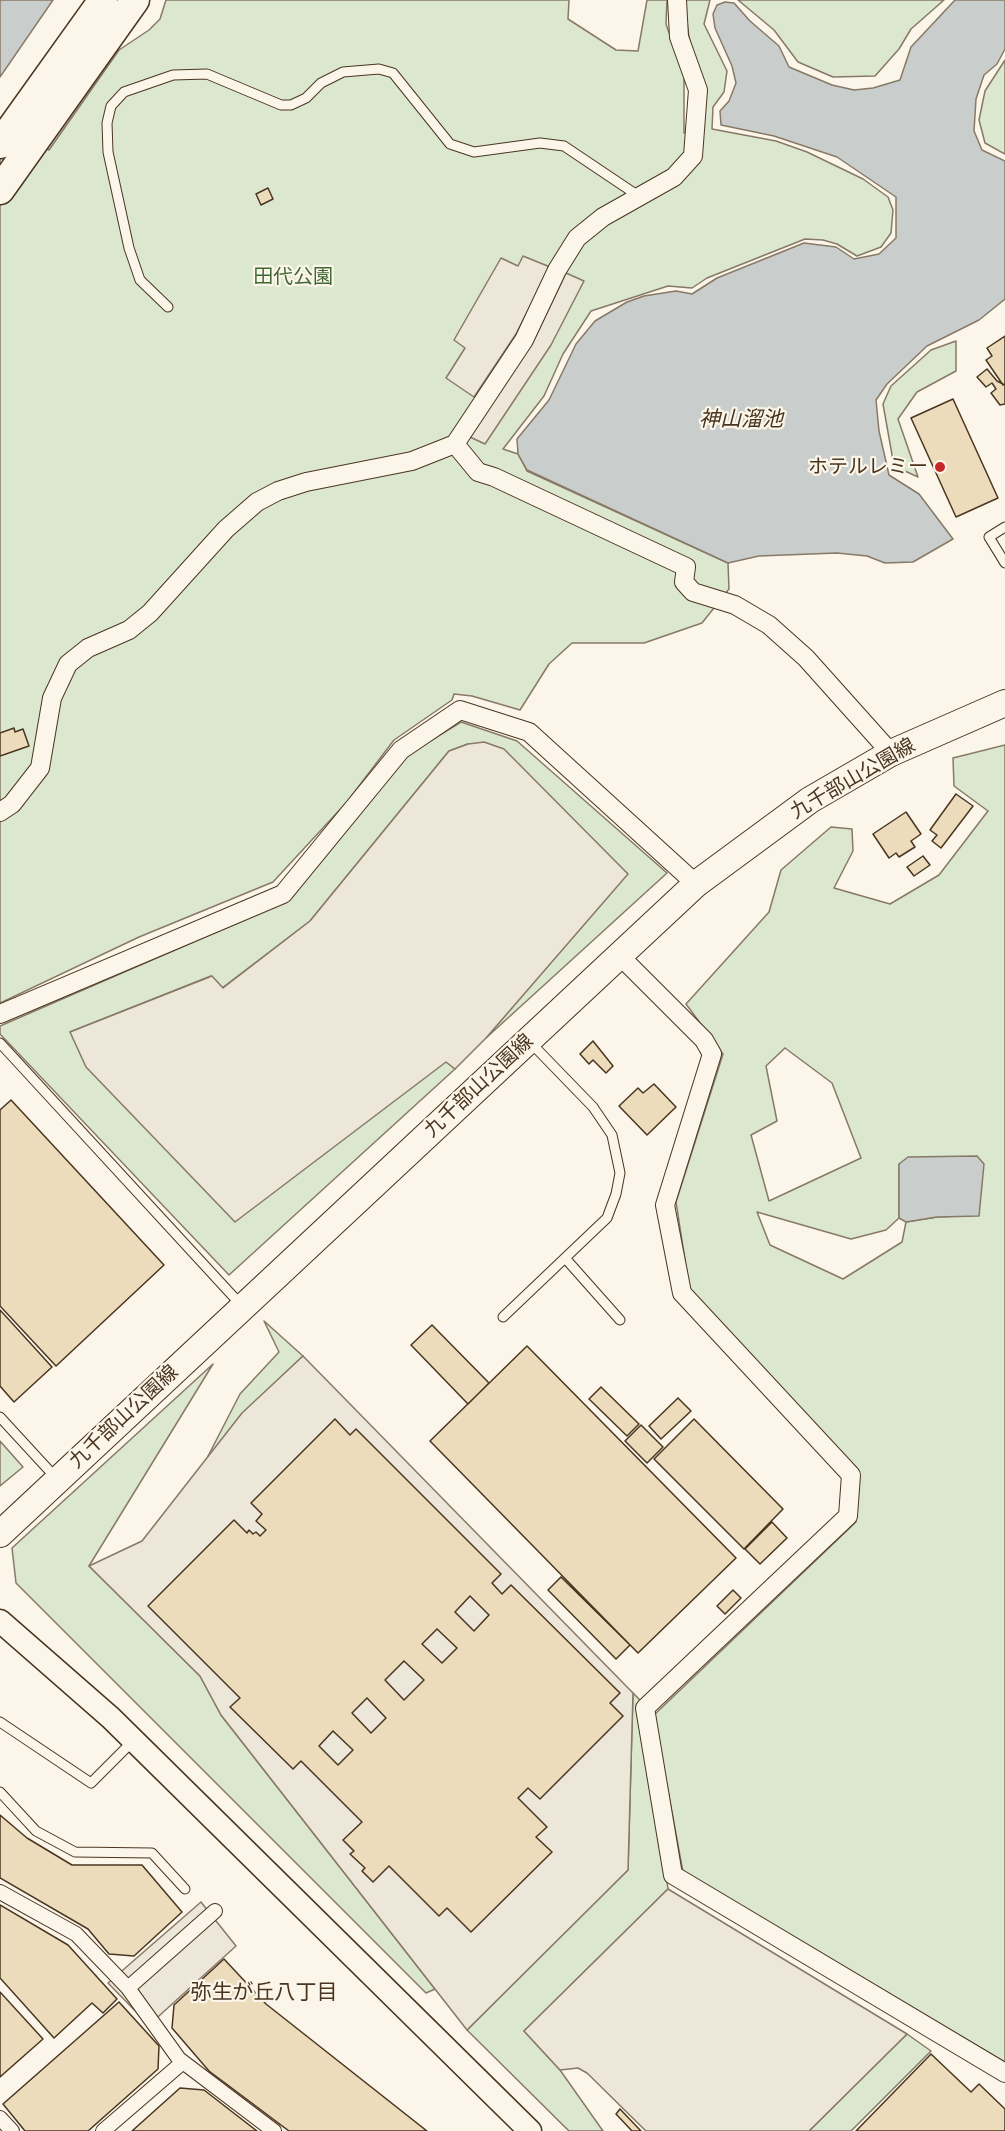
<!DOCTYPE html>
<html>
<head>
<meta charset="utf-8">
<style>
  body { margin:0 }
  canvas { display:block; background:#fbf6e9 }
</style>
</head>
<body>
<canvas width="1005" height="2131"></canvas>
<script>
const ctx = document.querySelector('canvas').getContext('2d');
ctx.lineJoin = 'round';
function paint(path, color) { ctx.fillStyle = color; ctx.fill(path, 'evenodd'); }
const shape = rows => new Path2D(rows.map(r => 'M' + r).join(''));
function stroke(path, color, width, dash) { ctx.strokeStyle = color; ctx.lineWidth = width; ctx.lineCap = dash ? 'butt' : 'round'; ctx.setLineDash(dash || []); ctx.stroke(path); }
function write(font, color, halo, rows, align = 'center') {
  ctx.font = font + ' "Open Sans","Noto Sans JP",sans-serif'; ctx.lineWidth = 4.5; ctx.setLineDash([]); ctx.textBaseline = 'middle'; ctx.strokeStyle = halo; ctx.fillStyle = color; for (const [text, x, y, turn = 0] of rows) {
    ctx.save(); ctx.translate(x, y); ctx.rotate((+turn || 0) * Math.PI / 180); ctx.textAlign = isNaN(turn) ? turn : align; if (halo) ctx.strokeText(text, 0, 0); ctx.fillText(text, 0, 0); ctx.restore();
  }
}
const green = shape([
  [166,0,569,0,568,19,616,50,638,51,647,0,667,0,666,24,684,76,684,133,702,131,703,89,689,37,684,0,710,0,704,24,727,71,724,92,713,107,712,129,776,141,807,152,863,179,888,197,893,210,891,233,881,247,857,256,837,244,823,240,805,239,707,278,692,288,668,286,591,311,563,354,544,396,503,449,518,454,527,471,728,563,729,589,702,623,644,643,572,643,549,664,520,710,472,696,454,694,452,700,394,740,346,803,273,882,139,937,0,1003,0,118,49,150,119,50,149,30,160,19,166,0],
  [738,0,944,0,911,29,899,49,875,76,833,77,798,62,774,30,738,0],
  [1005,60,1005,154,985,143,979,120,985,91,1005,60],
  [956,341,956,371,917,392,898,419,918,477,894,466,883,404,891,386,931,350,956,341],
  [461,722,517,741,667,873,486,1038,627,873,468,744,449,751,310,921,222,988,211,976,70,1032,446,1061,455,1069,229,1275,0,1034,0,1026,290,900,409,754,461,722],
  [1005,745,1005,2062,683,1872,654,1715,856,1522,859,1474,690,1292,676,1202,723,1054,686,1004,769,912,781,870,831,827,852,829,853,851,834,888,890,904,939,875,988,811,954,786,953,758,1005,745],
  [785,1048,832,1083,861,1158,769,1201,751,1135,777,1121,766,1066,785,1048],
  [899,1164,979,1215,937,1217,906,1222,902,1242,843,1279,770,1245,757,1212,851,1239,886,1230,899,1218,899,1164],
  [264,1321,303,1356,243,1413,205,1462,240,1394,279,1352,264,1321],
  [213,1364,89,1566,200,1676,221,1715,435,1989,426,1993,16,1583,12,1548,213,1364],
  [0,1441,23,1467,0,1486,0,1441],
  [633,1693,640,1700,668,1889,524,2031,560,2070,603,2131,569,2131,467,2030,628,1870,633,1693],
  [907,2034,931,2051,851,2131,809,2131,907,2034]
]);
paint(green, '#dce7d0');
stroke(green, '#887966', 1.5);
const parking = shape([
  [523,256,550,267,516,334,474,397,446,378,465,348,454,340,501,258,518,266,523,256],
  [566,273,584,281,551,345,485,444,470,437,533,342,566,273],
  [484,742,504,749,628,874,486,1038,455,1069,446,1062,235,1222,86,1067,70,1032,212,976,223,988,310,921,449,751,468,744,484,742],
  [303,1356,633,1693,628,1870,467,2030,221,1715,200,1676,89,1566,142,1541,242,1413,303,1356],
  [668,1889,907,2034,809,2131,646,2131,587,2073,578,2068,560,2070,524,2031,668,1889],
  [201,1902,236,1946,149,2025,108,1983,201,1902]
]);
paint(parking, '#ede7d9');
stroke(parking, '#887966', 1.5);
const water = shape([
  [0,0,53,0,0,77,0,0],
  [955,0,1005,0,1005,49,997,64,984,75,976,99,974,131,982,150,1005,161,1005,299,979,320,927,346,887,384,876,400,879,431,889,475,919,494,953,539,913,562,885,563,867,556,837,553,759,556,728,563,527,470,518,454,517,439,549,400,576,344,595,321,627,302,644,296,676,291,692,294,717,278,804,243,836,247,854,259,879,254,896,238,896,197,837,157,774,136,721,125,720,111,729,101,736,83,732,66,715,28,713,14,717,5,725,2,734,3,750,21,779,46,789,67,832,85,854,90,873,88,900,80,911,47,955,0],
  [977,1156,984,1164,979,1216,937,1217,906,1222,899,1218,899,1164,908,1157,977,1156]
]);
paint(water, '#c9cecd');
stroke(water, '#887966', 1.5);
const building = shape([
  [268,188,273,199,261,205,256,194,268,188],
  [1005,336,1005,384,1003,385,986,360,992,356,987,348,1005,336],
  [987,369,997,381,1005,385,1005,404,1000,405,991,393,996,389,992,383,986,387,977,377,987,369],
  [953,399,998,498,956,517,911,418,953,399],
  [14,728,15,732,23,729,29,746,0,756,0,733,14,728],
  [956,794,973,806,941,848,932,841,937,835,930,830,956,794],
  [906,812,921,834,911,841,915,847,899,857,896,853,889,858,873,834,906,812],
  [923,856,930,865,914,876,907,867,923,856],
  [593,1041,613,1066,606,1073,593,1060,589,1064,580,1054,593,1041],
  [654,1084,676,1107,647,1135,619,1106,638,1088,643,1093,654,1084],
  [11,1100,164,1265,56,1366,0,1306,0,1110,11,1100],
  [0,1310,52,1367,14,1402,0,1386,0,1310],
  [432,1325,489,1383,468,1404,411,1345,432,1325],
  [527,1346,736,1558,638,1653,430,1441,527,1346],
  [601,1387,639,1424,627,1436,589,1399,601,1387],
  [678,1398,691,1411,661,1439,649,1426,678,1398],
  [335,1419,350,1435,356,1429,501,1574,492,1583,502,1594,511,1585,620,1693,610,1703,623,1716,540,1799,528,1788,518,1798,547,1827,536,1837,552,1852,471,1932,447,1908,439,1916,389,1866,373,1882,362,1871,365,1868,350,1854,354,1851,343,1840,362,1822,301,1761,293,1769,230,1707,240,1698,148,1606,234,1520,247,1533,249,1530,253,1534,256,1532,260,1536,266,1530,256,1521,262,1514,251,1503,335,1419],
  [470,1596,489,1615,474,1631,455,1612,470,1596],
  [437,1629,457,1648,442,1663,422,1644,437,1629],
  [404,1661,424,1680,404,1700,385,1680,404,1661],
  [367,1698,386,1718,371,1733,352,1713,367,1698],
  [333,1731,353,1750,338,1765,319,1746,333,1731],
  [694,1419,783,1509,744,1549,654,1459,694,1419],
  [641,1425,663,1447,647,1463,625,1441,641,1425],
  [772,1522,787,1538,760,1564,745,1549,772,1522],
  [561,1577,630,1645,616,1659,548,1590,561,1577],
  [733,1590,741,1598,725,1614,717,1606,733,1590],
  [0,1815,27,1838,72,1865,142,1865,182,1912,134,1956,109,1954,88,1929,0,1878,0,1815],
  [0,1905,68,1945,117,1999,103,2013,92,2003,54,2038,0,1978,0,1905],
  [224,1959,266,2004,427,2131,289,2131,209,2071,172,2028,174,2005,224,1959],
  [0,1992,43,2039,0,2077,0,1992],
  [119,2002,159,2046,158,2069,88,2131,25,2131,3,2104,119,2002],
  [931,2054,971,2092,979,2084,1005,2109,1005,2131,856,2131,931,2054],
  [180,2088,204,2090,257,2131,132,2131,180,2088],
  [620,2109,641,2131,632,2131,616,2114,620,2109]
]);
paint(building, '#ecdcbc');
stroke(building, '#4a3520', 1.5);
const service = shape([
  [168,307,140,280,129,248,108,152,107,123,111,106,124,92,173,75,207,74,281,105,291,105,306,98,321,83,343,72,379,69,393,73,450,144,474,152,540,143,564,146,640,197],
  [1005,527,989,537,1005,563],
  [0,1043,242,1306],
  [565,1258,620,1320],
  [503,1317,607,1218,616,1194,620,1173,612,1135,593,1107,530,1042],
  [0,1417,57,1479],
  [0,1722,91,1783,133,1741],
  [0,1792,36,1831,75,1852,152,1853,185,1889]
]);
const pedestrian = shape([
  [0,1892,76,1934,128,1988,179,2059,274,2131],
  [128,1988,215,1911],
  [0,2118,12,2131],
  [103,2131,183,2062]
]);
const minor = shape([
  [455,444,478,472,494,477,686,567,684,582,693,592,735,605,769,625,806,658,891,753],
  [0,812,12,804,40,768,52,698,68,664,88,648,129,630,150,613,226,529,257,502,278,491,306,482,412,461,455,444,524,340,557,270,577,238,603,217,674,177,693,156,698,90,679,37,677,0],
  [619,955,704,1040,712,1054,665,1205,682,1293,851,1475,848,1516,645,1708,673,1875,1005,2073],
  [0,1014,283,894,401,750,460,710,529,732,696,884]
]);
const tertiary = shape([
  [0,1621,111,1718,530,2131]
]);
const secondary = shape([
  [0,1534,696,884,810,800,891,753,1005,703]
]);
const primary = shape([
  [0,144,103,0],
  [0,190,135,0]
]);
stroke(service, '#4a3520', 11);
stroke(pedestrian, '#4a3520', 16);
stroke(minor, '#4a3520', 20);
stroke(tertiary, '#4a3520', 25);
stroke(secondary, '#4a3520', 28);
stroke(primary, '#4a3520', 31);
stroke(service, '#fbf6e9', 9);
stroke(pedestrian, '#fbf6e9', 14);
stroke(minor, '#fbf6e9', 18);
stroke(tertiary, '#fbf6e9', 22);
stroke(secondary, '#fbf6e9', 26);
stroke(primary, '#fbf6e9', 28);
for (const [x, y, r, color] of [
  [940,467,6,"#c62828"]
]) { const dot = new Path2D(); dot.arc(x, y, r, 0, 2 * Math.PI); ctx.fillStyle = color; ctx.fill(dot); stroke(dot, '#fbf6e9', 2); }
write('20px', '#436837', '#fbf6e9', [
  ["田代公園",293,277]
]);
write('20px', '#4a3520', '#fbf6e9', [
  ["ホテルレミー",928,467]
], 'right');
write('20px', '#4a3520', '#fbf6e9', [
  ["九千部山公園線",853,779,-30],
  ["九千部山公園線",479,1086,-43],
  ["九千部山公園線",124,1417,-43]
]);
write('italic 21px', '#4a3520', '#fbf6e9', [
  ["神山溜池",741,420]
]);
write('21px', '#4a3520', '#fbf6e9', [
  ["弥生が丘八丁目",264,1993]
]);
</script>
</body>
</html>
